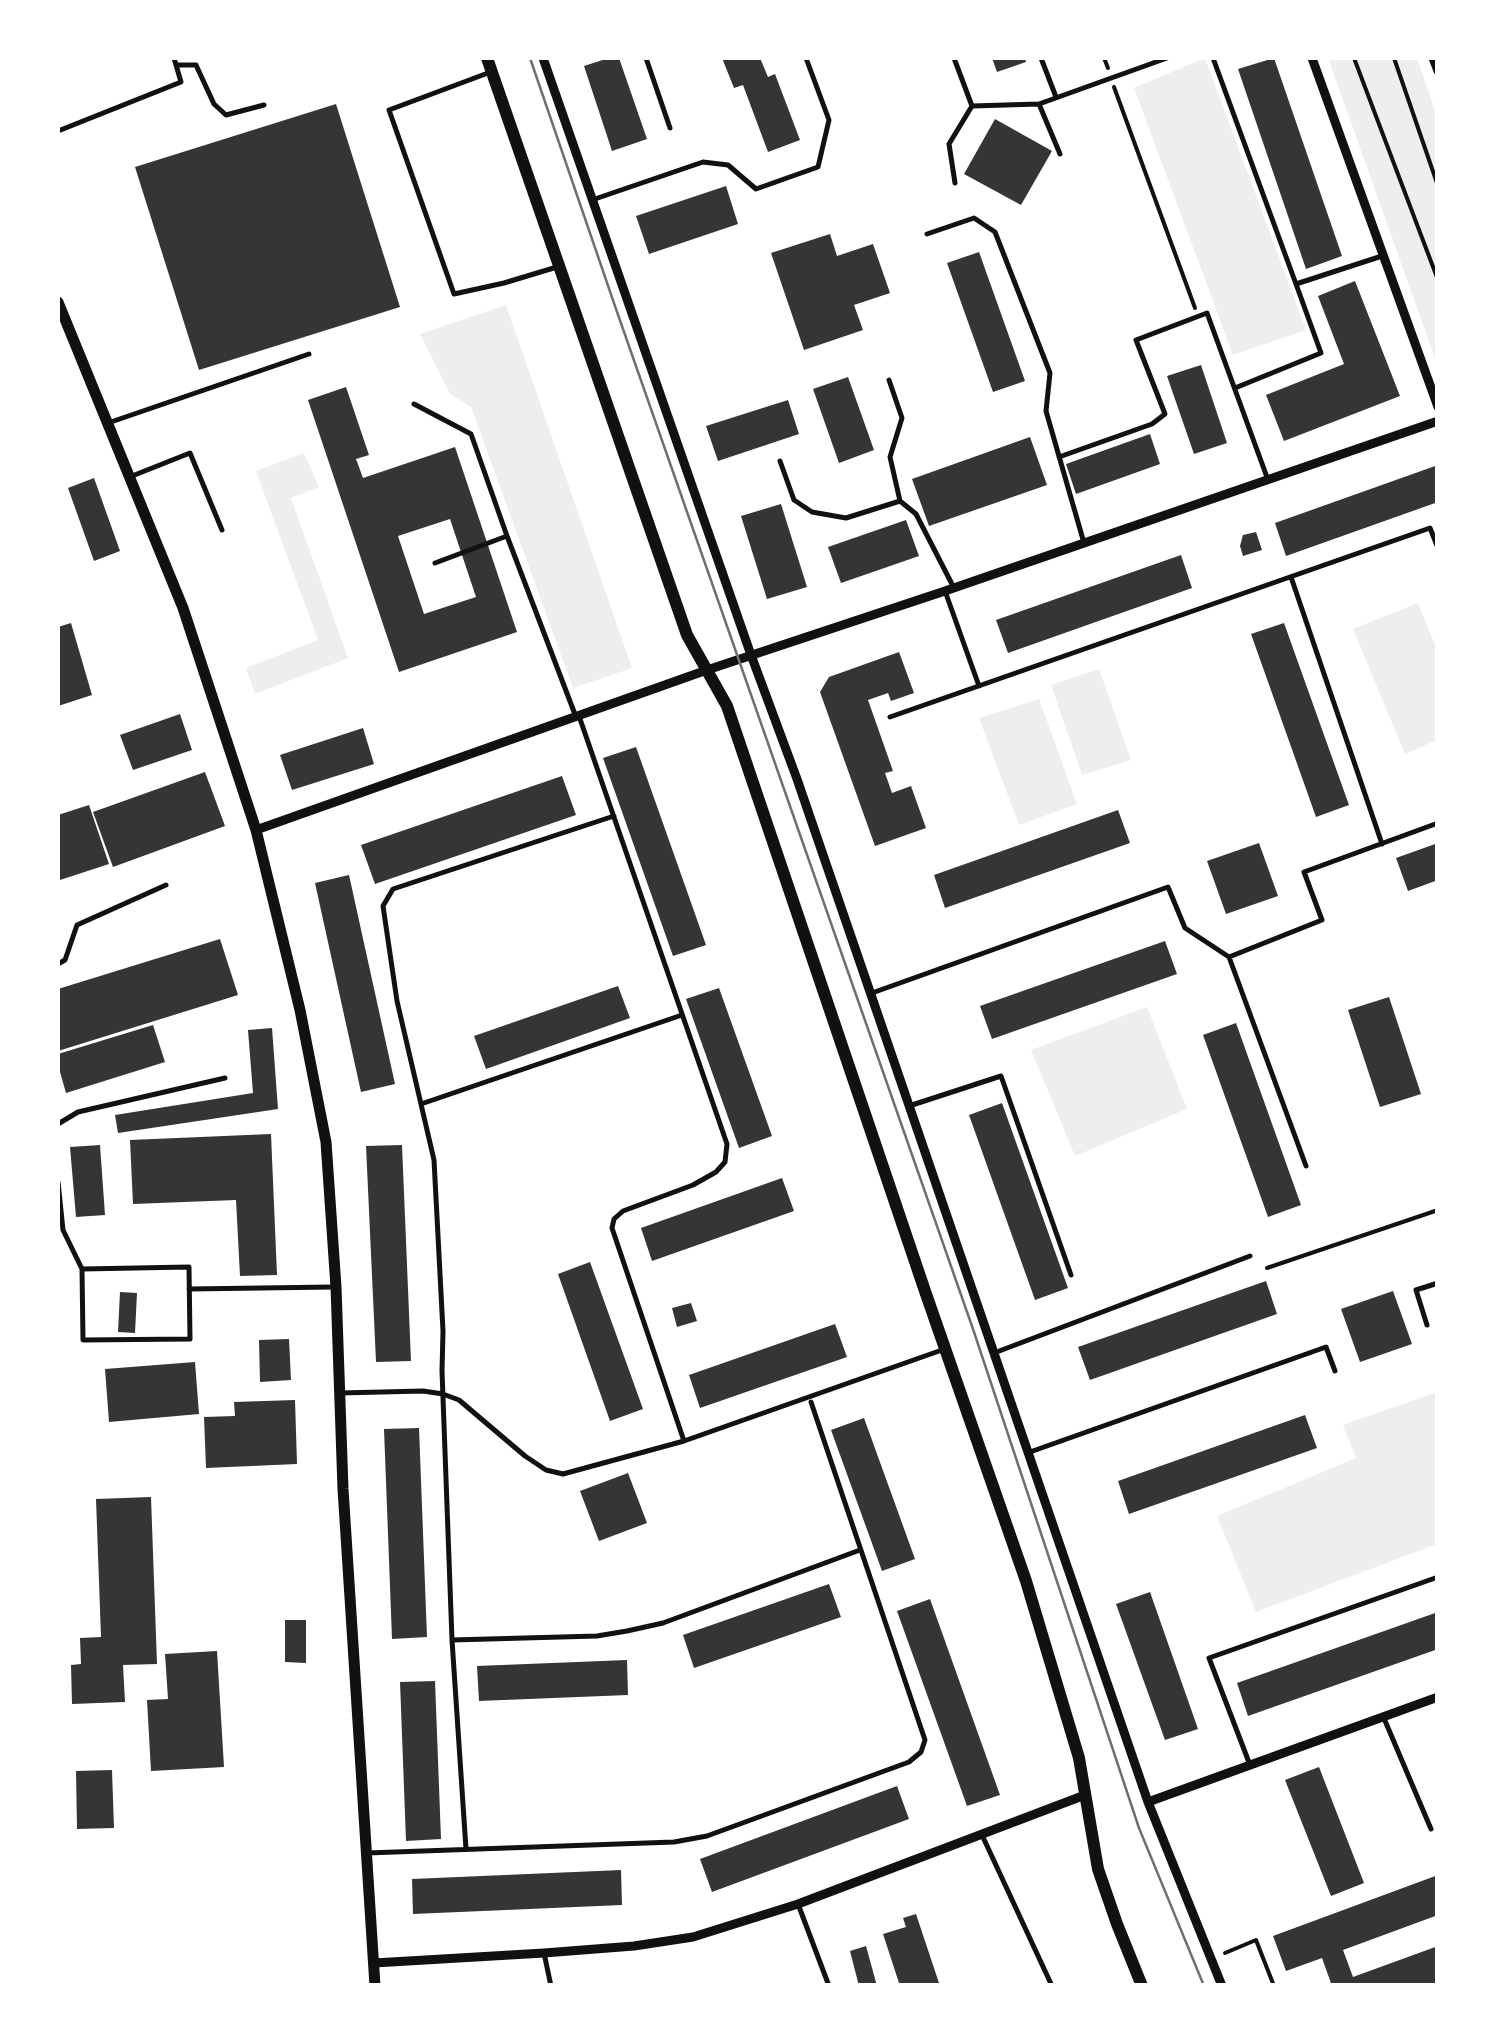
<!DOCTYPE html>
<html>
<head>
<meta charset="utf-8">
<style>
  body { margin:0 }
  #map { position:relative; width:1495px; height:2043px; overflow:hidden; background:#fff; font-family:"PT Sans",sans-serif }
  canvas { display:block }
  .frame { position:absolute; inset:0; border:60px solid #fff; pointer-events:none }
</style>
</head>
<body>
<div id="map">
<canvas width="1495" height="2043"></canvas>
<div class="frame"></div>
</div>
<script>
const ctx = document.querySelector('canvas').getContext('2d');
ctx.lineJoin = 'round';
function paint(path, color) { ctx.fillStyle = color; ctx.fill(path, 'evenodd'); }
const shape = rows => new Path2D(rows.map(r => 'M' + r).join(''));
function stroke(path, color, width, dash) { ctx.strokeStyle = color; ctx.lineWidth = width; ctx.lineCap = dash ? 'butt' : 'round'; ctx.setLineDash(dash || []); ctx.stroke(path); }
paint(shape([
  [1205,58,1306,330,1233,355,1134,88],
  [1328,58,1417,58,1437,116,1437,364],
  [506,305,632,668,573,688,471,407,450,394,420,334],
  [304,453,319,487,291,498,348,658,255,694,246,668,318,640,256,471],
  [1418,603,1437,650,1437,740,1405,754,1353,629],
  [1099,669,1131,760,1082,775,1051,685],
  [1039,699,1077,804,1019,825,979,718],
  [1147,1007,1187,1109,1075,1156,1031,1050],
  [1437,1392,1437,1544,1256,1612,1217,1516,1356,1458,1343,1425]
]), '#eee');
paint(shape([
  [609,58,619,58,647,139,612,151,584,66],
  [722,58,760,58,768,77,775,74,800,140,768,152,743,85,734,88],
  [992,58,1025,58,1026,62,997,72],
  [1274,58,1342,256,1306,269,1238,69],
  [336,104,400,307,199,370,135,167],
  [995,119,1052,151,1021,205,964,174],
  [726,186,738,224,649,254,636,216],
  [830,234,837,256,873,244,890,293,854,305,863,330,804,350,771,253],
  [979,252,1025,381,993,392,947,263],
  [1355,281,1400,396,1284,441,1266,395,1344,364,1318,296],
  [1201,365,1227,443,1194,454,1167,376],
  [848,377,874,450,839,463,813,389],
  [346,387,369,455,356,459,363,478,455,447,517,632,399,672,308,400],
  [450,519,476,597,424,614,398,536],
  [788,400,799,434,718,461,706,426],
  [1150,434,1160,464,1076,494,1066,464],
  [1030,437,1047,485,929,526,912,479],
  [1438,465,1438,502,1286,556,1275,523],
  [94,478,120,551,94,561,68,488],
  [781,504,807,587,767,599,741,516],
  [906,520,919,556,841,583,828,547],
  [1256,532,1262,550,1243,556,1240,546,1243,535],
  [1181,555,1192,588,1008,653,996,620],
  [71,623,92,695,58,706,58,627],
  [1284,623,1349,805,1316,817,1251,634],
  [899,652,914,693,891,701,888,693,868,700,893,771,885,773,892,793,911,786,926,828,875,846,820,692,829,677],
  [180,714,192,750,133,770,120,735],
  [363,728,374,764,292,790,280,755],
  [636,747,706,945,673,956,603,758],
  [205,772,225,826,113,867,93,812],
  [562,776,576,815,375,884,361,845],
  [89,805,109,864,60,880,58,871,58,815],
  [1118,810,1130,843,945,908,934,875],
  [1259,843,1278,896,1226,914,1207,861],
  [1438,843,1438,880,1408,891,1396,858],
  [349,875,395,1084,361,1092,315,883],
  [220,939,238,995,58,1051,58,989],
  [1165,941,1177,974,992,1039,980,1006],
  [618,986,630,1018,486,1069,474,1036],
  [719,988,772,1136,739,1148,686,999],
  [1389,997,1421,1094,1380,1107,1348,1010],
  [1236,1023,1301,1205,1268,1217,1203,1035],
  [153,1025,165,1062,66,1093,58,1065,58,1054],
  [272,1028,278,1109,118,1133,115,1115,253,1093,248,1030],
  [1002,1103,1068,1288,1035,1300,969,1115],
  [271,1134,277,1275,240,1276,236,1200,133,1204,130,1140],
  [100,1145,105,1215,76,1217,70,1147],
  [402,1145,411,1361,376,1362,366,1146],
  [782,1178,794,1211,652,1261,641,1228],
  [590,1262,643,1409,610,1421,558,1274],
  [1266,1281,1277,1314,1090,1380,1078,1347],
  [1393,1291,1412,1344,1360,1362,1341,1309],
  [120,1292,137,1293,135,1333,118,1332],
  [691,1303,697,1321,677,1327,672,1308],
  [835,1324,847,1357,700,1408,689,1375],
  [289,1339,291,1380,260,1382,259,1340],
  [195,1362,199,1414,109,1422,105,1369],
  [295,1400,297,1464,206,1468,204,1417,235,1416,234,1402],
  [1305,1415,1317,1448,1129,1514,1118,1481],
  [864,1418,915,1559,882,1571,831,1430],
  [419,1428,427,1637,392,1639,384,1429],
  [628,1473,647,1523,599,1541,580,1491],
  [151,1497,157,1664,123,1665,125,1702,72,1704,71,1665,81,1664,80,1638,101,1637,96,1499],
  [829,1584,841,1617,694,1668,683,1635],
  [1150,1592,1198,1729,1165,1740,1116,1604],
  [930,1599,1000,1795,967,1806,897,1611],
  [1438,1612,1438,1649,1248,1716,1237,1683],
  [285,1620,306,1620,306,1663,285,1662],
  [217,1651,224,1767,151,1771,147,1700,168,1699,165,1654],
  [627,1660,628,1695,479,1701,477,1666],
  [435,1681,441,1839,406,1841,400,1682],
  [1319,1767,1364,1883,1331,1896,1285,1780],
  [112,1770,114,1828,77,1829,76,1771],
  [897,1786,909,1819,712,1892,700,1859],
  [621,1870,622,1905,413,1914,412,1879],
  [1438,1875,1438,1915,1343,1950,1353,1977,1438,1946,1438,1986,1332,1986,1322,1958,1286,1971,1273,1936],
  [916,1914,940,1986,900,1986,883,1934,906,1927,903,1918],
  [866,1946,877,1986,859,1986,850,1951]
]), '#353535');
stroke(shape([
  [1104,58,1108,68],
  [1354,58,1438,280],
  [1394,58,1438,186],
  [1114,87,1195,308],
  [1267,1268,1438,1210],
  [1225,1953,1256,1940,1274,1986]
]), '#111', 4);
stroke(shape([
  [646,58,670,128],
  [954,58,972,106],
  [1041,58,1056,97],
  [1213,58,1296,284,1382,256],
  [176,65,196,65,214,104,226,115,264,105],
  [488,73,389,110,454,294,504,283,557,267],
  [1039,104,1060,154],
  [58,131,181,82,174,58],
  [955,183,949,144,972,106,1039,104,1167,58],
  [592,200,703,162,728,165,756,189,818,167,829,120,806,58],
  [927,234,974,218,995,232,1050,373,1046,411,1084,543],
  [889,380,902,418,890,457,900,501],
  [1235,388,1321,353,1296,284],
  [414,404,471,434,507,536],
  [108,423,309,354],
  [1059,457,1152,424,1165,414,1136,340,1207,313,1268,480],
  [780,461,794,500,812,512,846,518,900,501,916,514,954,588],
  [132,476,190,453,222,530],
  [435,563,507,536,576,717],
  [1291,577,1382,844],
  [945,591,979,686],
  [579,716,727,1144,725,1162,716,1172,693,1185,623,1211,614,1219,612,1228,684,1441],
  [890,717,1430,528,1438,548],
  [58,964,65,960,77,925,166,885],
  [872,993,1168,887,1185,928,1229,957],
  [421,1104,682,1015],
  [909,1106,1001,1076,1071,1275],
  [58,1124,78,1112,225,1078],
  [1306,1166,1229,957,1322,920,1304,872,1438,823],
  [58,1182,63,1230,82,1269,83,1340,190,1339,189,1267,82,1269],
  [189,1289,333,1287],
  [1427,1325,1416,1290,1438,1283],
  [994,1353,1250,1256],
  [340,1393,423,1391,443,1394,459,1400,525,1456,546,1470,563,1474,684,1441,942,1350],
  [1030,1452,1326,1347,1335,1371],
  [452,1640,597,1636,627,1631,663,1623,860,1550],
  [1383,1716,1431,1829],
  [1250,1765,1209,1658,1438,1577],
  [982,1835,1052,1986],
  [466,1849,452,1640,442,1371,443,1331,434,1160,397,1001,383,906,393,889,614,816],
  [367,1853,674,1842,707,1836,909,1762,921,1752,925,1740,811,1402],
  [798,1904,829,1986],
  [544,1953,551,1986]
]), '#111', 5);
stroke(shape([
  [543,58,751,655,797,779,1148,1802,1222,1986],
  [1312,58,1438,407],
  [1433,58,1438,71],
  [256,830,707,670,945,591,1438,421],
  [1148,1802,1438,1697],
  [374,1963,544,1953,634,1946,693,1937,798,1904,1085,1795]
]), '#111', 9);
stroke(shape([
  [58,302,183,608,256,830,300,1010,326,1142,336,1287,343,1489,375,1986]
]), '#111', 11);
stroke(shape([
  [487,58,687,635,727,706,926,1294,1026,1581,1079,1758,1098,1869,1117,1924,1142,1986]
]), '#111', 12);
stroke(shape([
  [530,58,616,309,973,1329,1139,1828,1204,1986]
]), '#707070', 2.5);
</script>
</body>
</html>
